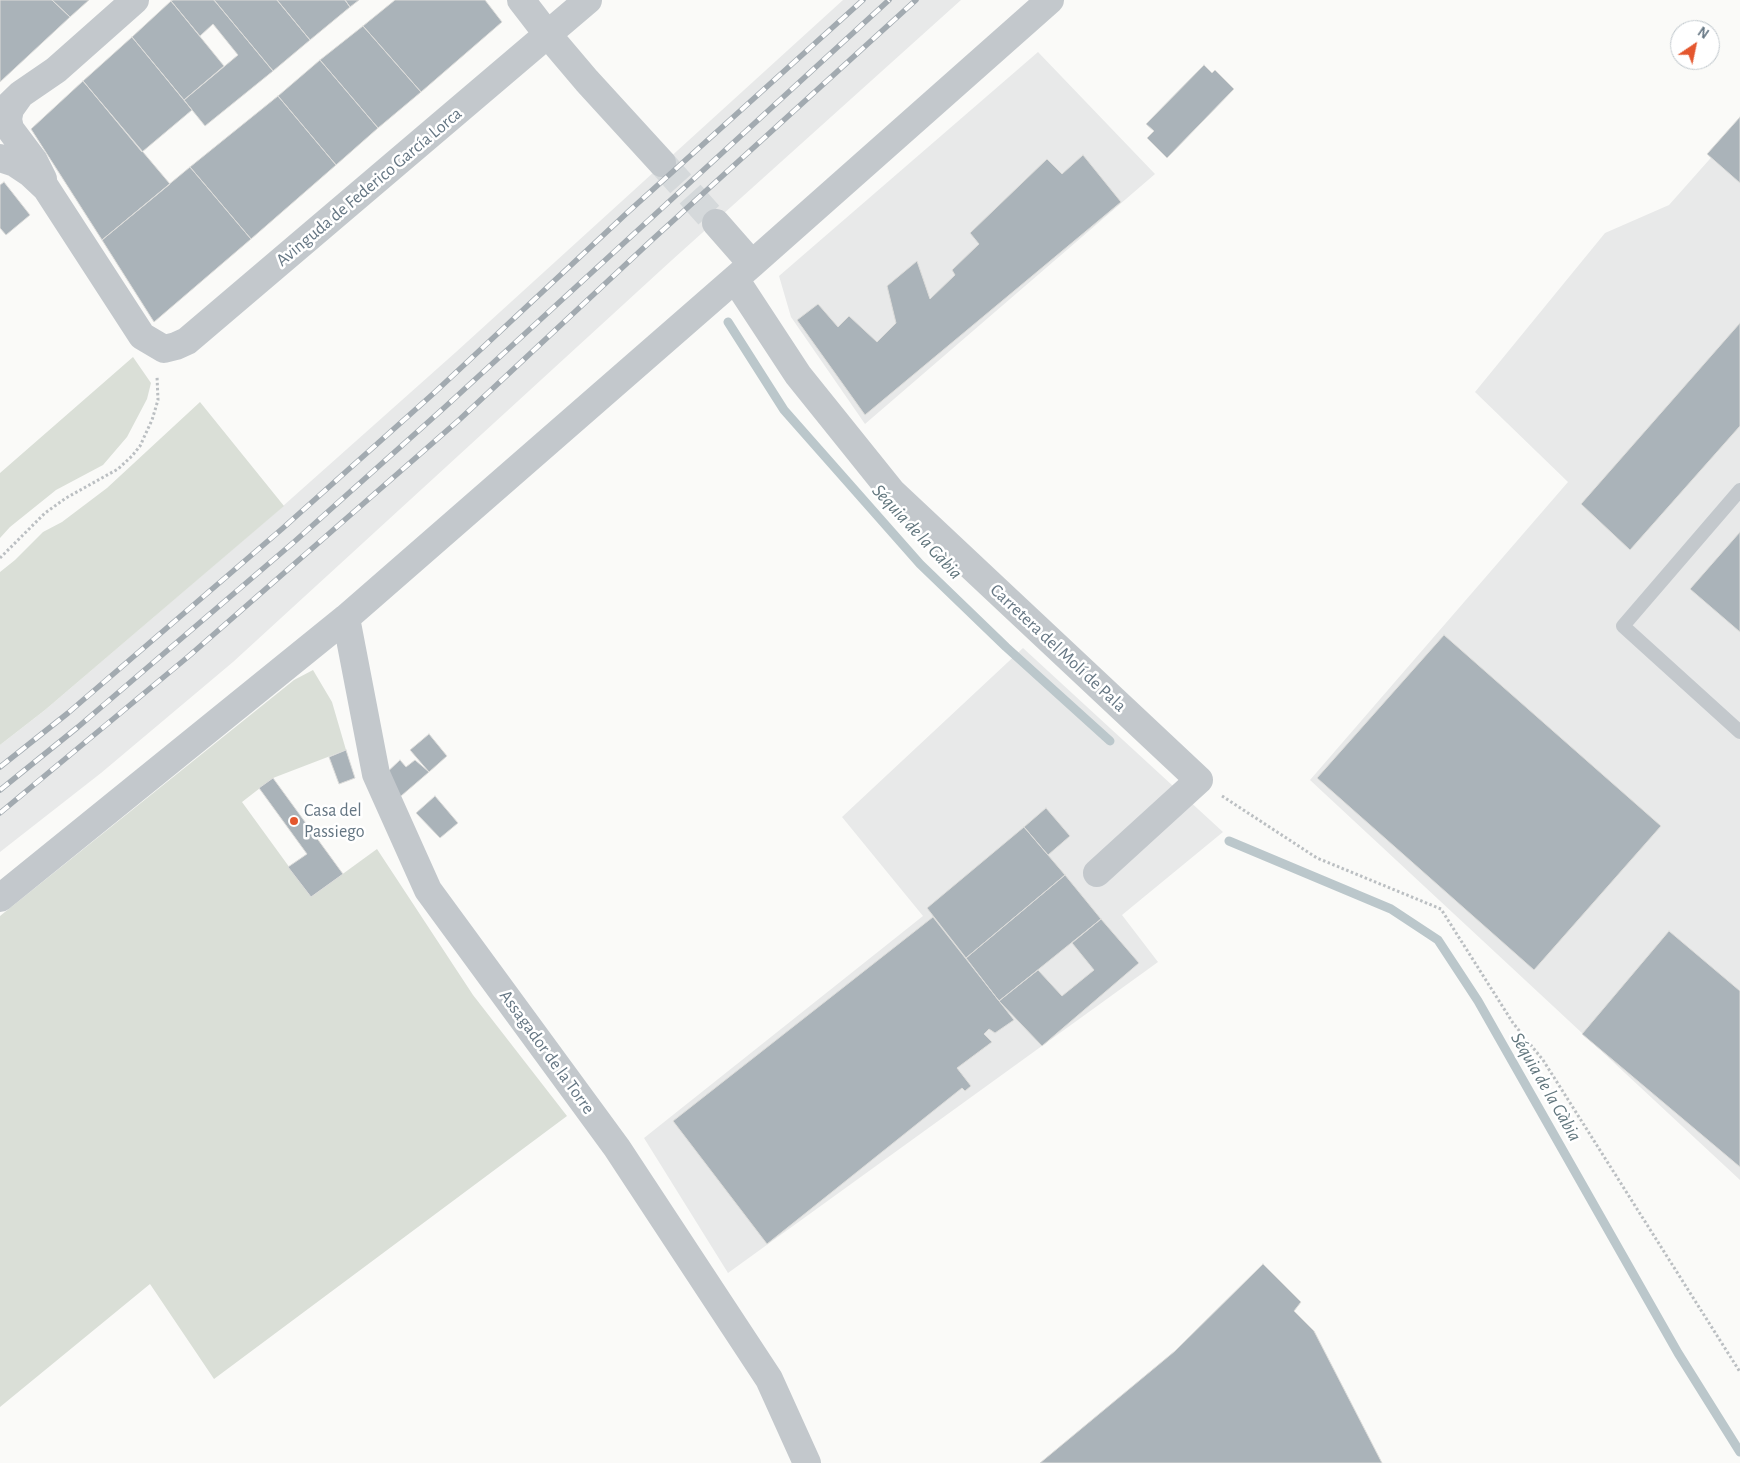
<!DOCTYPE html>
<html>
<head>
<meta charset="utf-8">
<style>
  body { margin:0 }
  #map { position:relative; width:1740px; height:1463px; overflow:hidden; background:#fafaf8; font-family:"Alegreya Sans",sans-serif }
  canvas { display:block }
  .north { position:absolute; left:1670px; top:20px; width:50px; height:50px; box-sizing:border-box; background:#fff; border:1px solid #c1c8cd; border-radius:50%; rotate:34deg; font-size:14px; font-weight:700; line-height:20px; text-align:center; color:#657683 }
  .north::after { content:''; display:block; margin:auto; width:18px; height:22px; background:#e4572e; clip-path:polygon(50% 0,100% 100%,50% 72%,0 100%) }
</style>
</head>
<body>
<div id="map">
<canvas width="1740" height="1463"></canvas>
<div class="north">N</div>
</div>
<script>
const ctx = document.querySelector('canvas').getContext('2d');
ctx.lineJoin = 'round';
function paint(path, color) { ctx.fillStyle = color; ctx.fill(path, 'evenodd'); }
const shape = rows => new Path2D(rows.map(r => 'M' + r).join(''));
function stroke(path, color, width, dash) { ctx.strokeStyle = color; ctx.lineWidth = width; ctx.lineCap = dash ? 'butt' : 'round'; ctx.setLineDash(dash || []); ctx.stroke(path); }
function write(font, color, halo, rows, align = 'center') {
  ctx.font = font + ' "Alegreya Sans",sans-serif'; ctx.lineWidth = 5; ctx.setLineDash([]); ctx.textBaseline = 'middle'; ctx.strokeStyle = halo; ctx.fillStyle = color; for (const [text, x, y, turn = 0] of rows) {
    ctx.save(); ctx.translate(x, y); ctx.rotate((+turn || 0) * Math.PI / 180); ctx.textAlign = isNaN(turn) ? turn : align; if (halo) ctx.strokeText(text, 0, 0); ctx.fillText(text, 0, 0); ctx.restore();
  }
}
paint(shape([
  [843,0,961,0,672,260,233,662,101,773,0,852,0,745,45,710,274,514,456,352],
  [1038,52,1155,174,865,424,791,317,779,276],
  [1740,125,1740,1180,1310,780,1568,482,1475,392,1605,233,1669,205],
  [1023,648,1223,832,1122,915,1158,962,728,1273,644,1138,923,916,842,817]
]), '#e8e9e9');
paint(shape([
  [133,357,151,383,147,399,127,437,103,465,56,490,10,527,0,538,0,473],
  [200,402,284,506,45,710,0,745,0,572,15,560,43,532,62,522,107,488],
  [313,670,332,702,346,750,273,778,242,802,311,897,377,849,473,995,567,1116,214,1379,150,1284,0,1407,0,916,294,680]
]), '#dadfd7');
stroke(shape([
  [728,322,784,410,920,564,1006,647,1110,741],
  [1229,841,1391,909,1438,940,1478,1001,1678,1353,1740,1452]
]), '#bbc7cb', 9);
const building = shape([
  [0,0,52,0,70,17,0,82,0,0],
  [52,0,89,0,70,17,52,0],
  [173,0,214,0,273,71,205,126,184,100,238,55,213,24,200,36,171,1,173,0],
  [214,0,277,0,310,40,273,71,214,0],
  [277,0,345,0,350,7,310,40,277,0],
  [345,0,359,0,350,7,345,0],
  [395,0,485,0,502,22,421,92,363,26,395,0],
  [171,1,224,66,184,100,132,37,171,1],
  [363,26,421,92,378,128,320,60,363,26],
  [132,37,192,110,142,152,83,81,132,37],
  [320,60,378,128,336,165,278,96,320,60],
  [1204,65,1212,73,1215,70,1234,89,1167,158,1147,138,1154,131,1146,124,1204,65],
  [83,81,170,184,102,240,31,129,83,81],
  [278,96,336,165,251,239,190,167,278,96],
  [1740,117,1740,183,1707,154,1740,117],
  [1083,155,1121,202,865,415,797,320,818,304,838,327,849,316,877,342,896,323,887,286,917,261,930,299,955,275,952,270,979,244,970,233,1047,159,1062,174,1083,155],
  [190,167,251,239,154,322,102,240,190,167],
  [4,182,30,215,6,235,0,228,0,185,4,182],
  [1740,323,1740,426,1630,550,1581,504,1740,323],
  [1740,532,1740,632,1690,589,1740,532],
  [1444,635,1661,826,1534,970,1317,778,1444,635],
  [429,734,447,756,429,772,410,750,429,734],
  [346,750,355,778,339,784,329,757,346,750],
  [400,760,406,767,415,760,429,772,394,802,382,777,400,760],
  [273,778,343,874,311,897,288,867,307,854,259,788,273,778],
  [435,796,458,823,440,838,416,813,435,796],
  [1046,808,1070,836,1048,855,1024,827,1046,808],
  [1024,827,1065,875,966,958,927,908,1024,827],
  [1065,875,1101,919,999,1001,966,958,1065,875],
  [933,917,1014,1020,995,1033,989,1029,984,1034,992,1042,957,1068,971,1086,965,1091,962,1088,767,1244,673,1121,933,917],
  [1101,919,1139,963,1042,1046,999,1001,1038,970,1062,996,1094,970,1072,943,1101,919],
  [1669,931,1740,991,1740,1167,1582,1034,1669,931],
  [1263,1264,1301,1302,1294,1311,1314,1331,1382,1463,1040,1463,1175,1351,1263,1264]
]);
paint(building, '#aab3b9');
stroke(building, '#dcdcda', 1);
stroke(shape([
  [662,163,716,223]
]), '#d5d9db', 28, [28, 14]);
stroke(shape([
  [0,558,45,513,66,498,118,469,132,456,140,446,152,420,158,400,157,376],
  [1222,796,1317,858,1441,909,1513,1023,1543,1060,1740,1372]
]), '#bbbfc2', 3, [2.5, 2.5]);
stroke(shape([
  [1740,490,1623,626,1740,732]
]), '#c3c8cc', 14);
stroke(shape([
  [521,0,548,35,587,81,662,163],
  [20,95,10,109,8,119,10,129,34,161,43,179],
  [0,114,21,94,56,70,135,0],
  [0,158,15,163,30,173,46,188,142,336,164,349,176,346,187,341,588,0],
  [716,223,752,264],
  [735,279,798,375,892,492,1199,780,1097,873],
  [346,618,376,774,428,890,617,1148,769,1379,807,1463],
  [0,898,346,618,752,264,1050,0]
]), '#c3c8cc', 28);
const rail = shape([
  [0,767,68,713,283,528,434,393,628,212,863,0],
  [0,790,78,727,294,542,445,407,889,0],
  [0,813,189,656,459,420,653,239,916,0]
]);
stroke(rail, '#a2aab0', 5.5);
stroke(rail, '#fff', 4, [11]);
for (const [x, y, r, color] of [
  [294,821,5,"#e4572e"]
]) { const dot = new Path2D(); dot.arc(x, y, r, 0, 2 * Math.PI); ctx.fillStyle = color; ctx.fill(dot); stroke(dot, '#fff', 2); }
write('18px', '#657683', '#fff', [
  ["Avinguda de Federico García Lorca",369,187,-40],
  ["Carretera del Molí de Pala",1058,648,43],
  ["Assagador de la Torre",547,1052,54]
]);
write('18px', '#657683', '#fff', [
  ["Casa del",304,811],
  ["Passiego",304,832]
], 'left');
write('italic 19px', '#60757c', '#fff', [
  ["Séquia de la Gàbia",917,532,47],
  ["Séquia de la Gàbia",1546,1087,60]
]);
</script>
</body>
</html>
